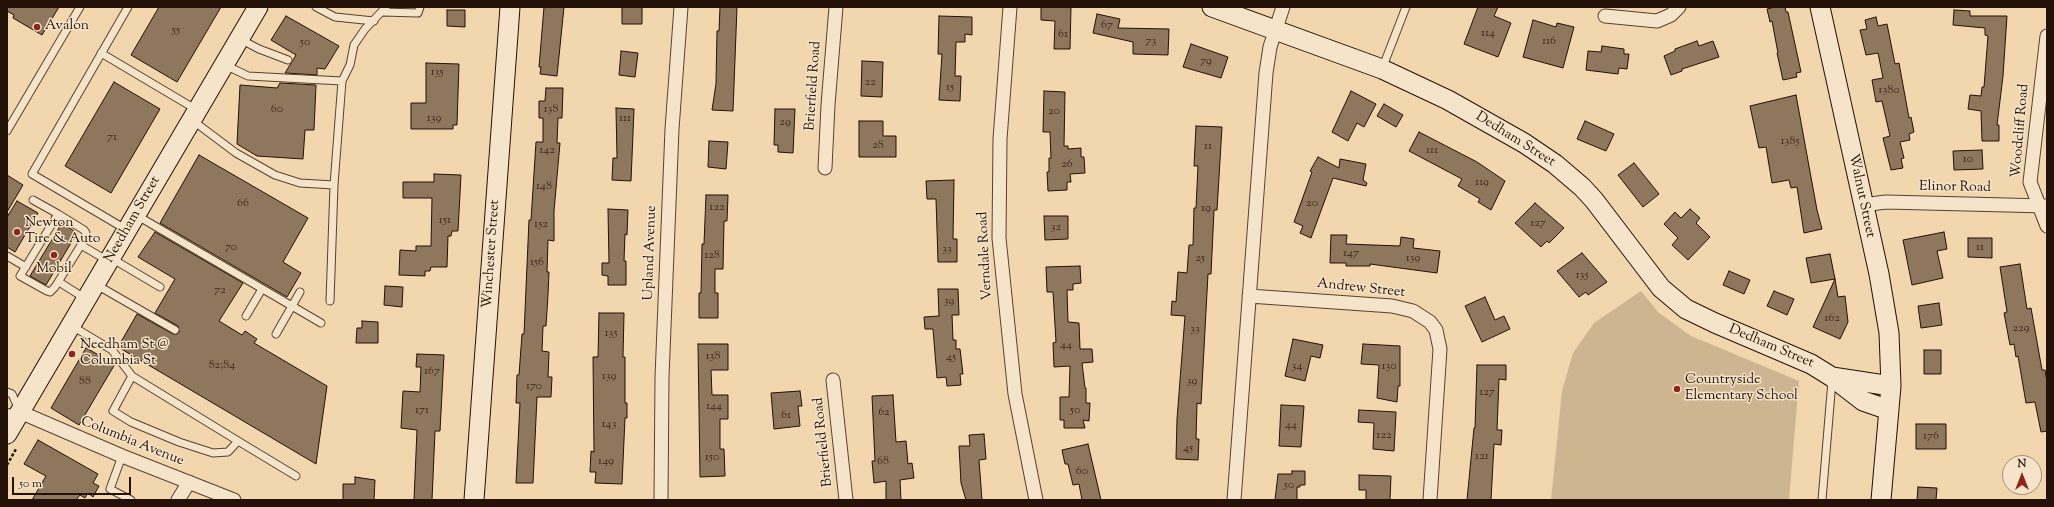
<!DOCTYPE html>
<html>
<head>
<meta charset="utf-8">
<style>
  body { margin:0 }
  #map { position:relative; width:2054px; height:507px; overflow:hidden; background:#f1d6ae; font-family:"Sorts Mill Goudy",serif }
  canvas { display:block }
  .frame { position:absolute; inset:0; border:8px solid #241107; pointer-events:none }
  .north { position:absolute; left:2002px; top:455px; width:40px; height:40px; box-sizing:border-box; background:#f6e4ca; border:1px solid #a2907c; border-radius:50%; rotate:0deg; font-size:11px; font-weight:700; line-height:16px; text-align:center; color:#241107 }
  .north::after { content:''; display:block; margin:auto; width:14px; height:18px; background:#8f2418; clip-path:polygon(50% 0,100% 100%,50% 72%,0 100%) }
  .scale { position:absolute; left:12px; top:477px; width:119px; height:18px; box-sizing:border-box; border:2px solid #241107; border-top:0; padding-left:5px; font-size:12px; line-height:14px; white-space:nowrap; color:#241107; -webkit-text-stroke:3px #f6e4ca; paint-order:stroke }
</style>
</head>
<body>
<div id="map">
<canvas width="2054" height="507"></canvas>
<div class="frame"></div>
<div class="north">N</div>
<div class="scale">50 m</div>
</div>
<script>
const ctx = document.querySelector('canvas').getContext('2d');
ctx.lineJoin = 'round';
function paint(path, color) { ctx.fillStyle = color; ctx.fill(path, 'evenodd'); }
const shape = rows => new Path2D(rows.map(r => 'M' + r).join(''));
function stroke(path, color, width, dash) { ctx.strokeStyle = color; ctx.lineWidth = width; ctx.lineCap = dash ? 'butt' : 'round'; ctx.setLineDash(dash || []); ctx.stroke(path); }
function write(font, color, halo, rows, align = 'center') {
  ctx.font = font + ' "Sorts Mill Goudy",serif'; ctx.lineWidth = 3; ctx.setLineDash([]); ctx.textBaseline = 'middle'; ctx.strokeStyle = halo; ctx.fillStyle = color; for (const [text, x, y, turn = 0] of rows) {
    ctx.save(); ctx.translate(x, y); ctx.rotate((+turn || 0) * Math.PI / 180); ctx.textAlign = isNaN(turn) ? turn : align; if (halo) ctx.strokeText(text, 0, 0); ctx.fillText(text, 0, 0); ctx.restore();
  }
}
paint(shape([
  [1641,291,1658,312,1691,336,1799,381,1789,500,1551,500,1562,391,1573,353,1594,323]
]), '#ceb592');
const building = shape([
  [7,7,59,7,42,35,13,18,14,15,7,11,7,7],
  [159,7,221,7,177,82,131,55,159,7],
  [544,7,564,7,557,76,540,74,541,67,539,67,544,7],
  [622,7,642,7,642,24,622,24,622,7],
  [720,7,737,7,733,111,712,110,716,84,717,31,719,31,720,7],
  [1041,7,1071,7,1070,49,1054,49,1055,21,1041,20,1041,7],
  [1478,7,1498,7,1494,16,1511,23,1498,57,1464,44,1478,7],
  [1775,7,1785,7,1786,12,1788,12,1801,72,1796,73,1797,77,1783,80,1777,53,1778,53,1772,21,1770,22,1767,9,1775,7],
  [447,10,465,10,465,27,447,26,447,10],
  [1954,10,1970,11,1970,16,2007,16,2003,76,1997,125,1999,125,1999,141,1982,141,1981,111,1968,109,1970,95,1981,96,1982,87,1984,87,1988,36,1985,35,1985,28,1953,25,1954,10],
  [1097,14,1120,19,1118,28,1169,29,1168,55,1133,54,1133,42,1093,33,1097,14],
  [286,16,339,46,325,69,317,68,317,75,285,73,296,55,271,40,286,16],
  [939,16,972,17,972,35,965,34,965,42,956,42,955,76,961,76,960,101,939,100,942,54,938,54,939,16],
  [1876,17,1878,26,1887,24,1895,64,1899,63,1909,118,1911,117,1914,132,1909,134,1910,140,1900,142,1904,158,1901,159,1903,168,1891,170,1883,138,1890,136,1882,101,1876,102,1872,80,1883,78,1878,53,1866,55,1860,30,1867,29,1865,20,1876,17],
  [1533,20,1556,27,1557,23,1574,27,1563,68,1523,57,1533,20],
  [1697,41,1699,46,1713,41,1719,57,1682,69,1682,71,1671,75,1664,56,1675,51,1675,49,1697,41],
  [1191,44,1228,57,1221,78,1183,67,1191,44],
  [1602,46,1624,49,1624,54,1629,54,1627,69,1619,68,1618,74,1586,70,1588,51,1601,52,1602,46],
  [621,51,638,53,635,77,619,75,621,51],
  [862,61,883,62,882,97,861,96,862,61],
  [426,63,459,64,457,125,453,125,453,129,411,129,411,103,426,103,426,63],
  [114,82,160,109,111,193,65,166,114,82],
  [280,83,316,85,314,130,305,130,303,159,257,156,237,144,240,85,277,88,280,83],
  [546,88,563,88,562,118,558,118,557,143,560,143,554,211,554,241,548,240,547,272,549,272,548,295,546,326,543,326,542,351,549,352,548,377,552,377,551,397,537,397,533,483,516,483,520,403,516,403,517,375,519,375,522,334,524,334,529,220,531,220,536,142,543,142,543,118,539,118,539,101,545,101,546,88],
  [1044,91,1065,92,1064,146,1068,146,1068,149,1081,148,1081,157,1084,157,1085,173,1070,174,1071,182,1067,182,1067,190,1048,191,1047,172,1049,172,1049,158,1051,158,1050,132,1043,132,1044,91],
  [1351,91,1376,104,1364,127,1357,123,1348,141,1332,132,1351,91],
  [1796,95,1817,210,1822,229,1804,233,1797,187,1791,188,1789,180,1772,183,1766,147,1759,148,1750,106,1796,95],
  [1384,104,1403,115,1396,127,1377,116,1384,104],
  [616,108,634,109,631,181,612,180,613,158,617,158,616,108],
  [775,109,795,109,793,153,778,152,778,145,774,145,775,109],
  [859,121,883,121,883,136,896,136,896,157,859,157,859,121],
  [1585,121,1614,134,1606,151,1577,139,1585,121],
  [1196,126,1222,127,1217,210,1214,210,1211,274,1208,274,1201,404,1197,403,1196,439,1199,439,1198,460,1176,459,1177,419,1185,316,1171,315,1172,301,1176,302,1178,272,1187,273,1189,245,1193,245,1194,208,1196,208,1198,166,1194,166,1196,126],
  [1419,132,1477,162,1505,181,1491,210,1478,202,1480,199,1458,186,1462,179,1409,151,1419,132],
  [709,141,728,142,726,169,708,167,709,141],
  [1982,150,1983,169,1954,170,1953,151,1982,150],
  [199,155,308,218,283,262,301,273,287,297,160,223,199,155],
  [1318,157,1339,168,1340,159,1366,164,1363,180,1367,183,1366,186,1333,178,1311,238,1300,233,1303,226,1294,222,1312,172,1310,171,1318,157],
  [1634,163,1659,194,1643,207,1618,175,1634,163],
  [434,174,461,175,458,231,452,231,451,236,448,236,447,267,431,267,430,271,425,271,425,276,399,275,400,250,416,251,416,246,431,246,432,198,403,198,403,182,434,182,434,174],
  [7,175,23,185,7,212,7,175],
  [954,180,953,239,957,239,957,262,938,262,936,199,927,199,926,181,954,180],
  [706,195,728,195,727,221,724,221,723,269,715,269,715,293,718,293,718,318,699,318,699,293,701,293,702,244,704,244,706,195],
  [17,201,38,213,15,252,7,247,7,217,17,201],
  [1535,203,1564,228,1549,243,1547,241,1541,247,1515,223,1535,203],
  [608,209,628,210,627,235,625,234,624,261,626,261,626,285,608,285,608,276,602,275,602,263,609,263,608,209],
  [1690,209,1700,218,1696,223,1710,237,1688,260,1672,245,1678,238,1664,224,1675,212,1681,218,1690,209],
  [1044,216,1068,216,1068,239,1045,240,1044,216],
  [62,223,77,233,46,285,30,276,62,223],
  [155,232,243,283,219,321,242,335,245,331,257,339,254,343,327,386,316,464,118,347,137,314,173,334,177,334,179,332,178,326,155,313,175,279,138,257,155,232],
  [1944,232,1947,249,1937,251,1943,278,1912,285,1903,240,1944,232],
  [1331,235,1347,235,1346,244,1400,246,1401,237,1414,239,1413,248,1440,251,1437,273,1370,264,1370,266,1346,266,1346,263,1330,263,1331,235],
  [1968,238,1992,238,1992,258,1968,257,1968,238],
  [1582,253,1607,282,1588,295,1586,292,1579,297,1557,271,1582,253],
  [1830,254,1835,279,1811,283,1806,258,1830,254],
  [2020,264,2027,309,2031,308,2042,370,2045,370,2047,382,2047,431,2041,432,2035,402,2026,403,2018,356,2016,357,2014,344,2010,345,2004,313,2007,312,2000,267,2020,264],
  [1080,266,1081,283,1073,284,1073,290,1067,290,1068,322,1079,323,1080,349,1092,349,1093,362,1082,363,1085,388,1086,388,1086,403,1090,403,1089,421,1083,420,1085,428,1064,428,1064,420,1060,420,1060,397,1069,397,1070,366,1054,367,1053,343,1056,342,1053,292,1047,292,1046,267,1080,266],
  [1729,271,1750,280,1744,294,1723,285,1729,271],
  [1835,279,1838,297,1845,296,1848,322,1840,339,1813,327,1835,279],
  [385,286,403,287,402,307,384,305,385,286],
  [938,289,958,289,959,315,952,315,953,340,956,340,956,349,960,349,963,374,960,374,961,385,947,386,946,377,937,378,933,329,925,329,924,317,939,316,938,289],
  [1774,291,1794,299,1787,315,1767,306,1774,291],
  [1485,297,1495,320,1504,316,1510,329,1482,342,1465,306,1485,297],
  [1939,303,1942,325,1921,328,1918,306,1939,303],
  [599,313,624,313,623,357,625,357,625,403,627,403,627,418,625,418,622,484,595,483,596,472,590,472,591,451,594,452,593,357,598,357,599,313],
  [362,321,378,322,378,343,356,343,357,328,362,328,362,321],
  [1293,339,1323,345,1320,358,1311,356,1305,381,1285,376,1293,339],
  [698,344,728,344,728,370,711,370,712,395,728,395,728,419,720,419,720,449,724,449,725,476,700,477,698,344],
  [1363,344,1400,346,1400,386,1398,386,1397,402,1377,398,1379,365,1361,364,1363,344],
  [86,348,115,364,79,425,51,408,86,348],
  [1924,350,1941,350,1941,374,1924,374,1924,350],
  [417,354,444,355,440,431,435,431,432,500,414,500,417,430,401,428,403,391,420,392,421,367,416,367,417,354],
  [1477,365,1506,365,1506,380,1499,379,1497,430,1502,430,1501,445,1494,444,1491,500,1467,500,1474,428,1475,428,1477,365],
  [800,391,802,406,798,406,800,426,774,429,771,393,800,391],
  [893,395,896,442,906,441,908,464,912,463,914,478,900,480,901,500,886,500,886,481,874,483,872,461,875,461,872,396,893,395],
  [1281,405,1304,406,1301,447,1279,446,1281,405],
  [1359,410,1396,412,1394,451,1373,449,1374,423,1358,422,1359,410],
  [1916,424,1946,424,1946,449,1916,449,1916,424],
  [984,434,986,459,979,460,982,500,966,500,961,483,959,446,970,446,969,435,984,434],
  [38,440,98,474,93,483,99,486,93,497,88,493,85,498,80,495,76,500,32,500,46,476,24,464,38,440],
  [1088,444,1101,500,1082,500,1079,484,1073,485,1068,464,1065,464,1062,450,1088,444],
  [1292,471,1305,471,1305,485,1300,485,1300,487,1297,487,1297,500,1275,500,1278,474,1292,474,1292,471],
  [1359,475,1391,476,1390,500,1366,500,1366,490,1359,490,1359,475],
  [355,477,375,480,374,500,343,500,343,484,355,484,355,477],
  [1918,487,1937,488,1936,500,1917,500,1918,487]
]);
paint(building, '#8f775e');
stroke(building, '#241107', 1);
const lane = shape([
  [316,7,335,17,374,21],
  [383,12,418,13,420,7],
  [240,39,259,49,288,60],
  [101,53,197,110],
  [1382,69,1406,7],
  [342,81,350,65,354,45,365,29,386,7],
  [192,120,236,153,275,175,300,183,334,185,342,81,248,76,225,65],
  [7,131,80,7],
  [33,200,58,214,84,230,86,233,86,237,55,287,50,292,47,291,20,276,58,214],
  [136,215,321,323],
  [127,230,32,174,128,7],
  [81,245,108,261],
  [7,256,26,267],
  [111,258,160,287],
  [59,282,86,299],
  [95,284,175,330],
  [330,301,334,185],
  [246,316,262,289],
  [72,326,112,350,132,376,238,441,228,452,213,453,179,442,131,422,113,411,132,376],
  [276,334,300,292],
  [7,392,12,394,20,412,7,413],
  [238,441,296,476],
  [122,456,110,489,131,500],
  [1822,500,1832,381]
]);
const street = shape([
  [1010,7,1000,139,999,238,1015,394,1036,500],
  [1605,16,1657,21,1671,15,1679,7],
  [2047,36,2030,182,2047,226],
  [825,168,828,105,836,7],
  [1863,205,1886,202,2047,206],
  [1249,296,1392,306,1413,311,1430,322,1436,330,1440,349,1430,500],
  [833,380,846,500],
  [20,412,122,456,234,500],
  [178,500,189,482],
  [661,500,662,377,672,129,681,7],
  [1234,500,1266,73,1270,47,1283,7]
]);
const secondary = shape([
  [1212,7,1382,69,1448,100,1524,143,1555,164,1582,187,1594,200,1661,288,1686,309,1715,323,1811,364,1832,377,1863,401,1889,410],
  [1820,7,1879,274,1889,333,1891,386,1881,500],
  [1832,377,1891,386],
  [7,434,258,7],
  [474,500,510,7]
]);
stroke(lane, '#574231', 9);
stroke(street, '#574231', 15);
stroke(secondary, '#241107', 21);
stroke(shape([
  [7,465,16,449]
]), '#241107', 2.5, [3, 2]);
stroke(lane, '#f6e4ca', 7);
stroke(street, '#f6e4ca', 13);
stroke(secondary, '#f6e4ca', 19);
for (const [x, y, r, color] of [
  [37,27,4,"#8f2418"],
  [17,232,4,"#8f2418"],
  [54,255,4,"#8f2418"],
  [72,354,4,"#8f2418"],
  [1677,389,4,"#8f2418"]
]) { const dot = new Path2D(); dot.arc(x, y, r, 0, 2 * Math.PI); ctx.fillStyle = color; ctx.fill(dot); stroke(dot, '#f6e4ca', 1.5); }
write('12px', '#3f2a1d', null, [
  ["67",1107,26],
  ["55",176,31],
  ["114",1488,34],
  ["61",1063,35],
  ["73",1151,42],
  ["116",1549,42],
  ["50",305,43],
  ["79",1206,62],
  ["135",437,73],
  ["22",870,83],
  ["15",950,88],
  ["1380",1889,91],
  ["60",277,110],
  ["138",551,110],
  ["20",1054,112],
  ["139",434,119],
  ["111",625,119],
  ["29",785,123],
  ["71",112,138],
  ["1385",1790,142],
  ["28",878,146],
  ["11",1208,147],
  ["142",547,151],
  ["111",1432,151],
  ["10",1968,160],
  ["26",1067,165],
  ["119",1482,183],
  ["148",544,187],
  ["66",243,204],
  ["20",1312,204],
  ["122",717,208],
  ["19",1206,209],
  ["151",445,221],
  ["127",1538,224],
  ["152",541,225],
  ["32",1056,228],
  ["70",231,248],
  ["11",1980,248],
  ["33",947,250],
  ["147",1351,254],
  ["128",712,256],
  ["25",1200,259],
  ["139",1413,259],
  ["156",537,263],
  ["135",1582,276],
  ["72",220,291],
  ["39",949,302],
  ["162",1832,319],
  ["229",2021,329],
  ["33",1195,330],
  ["135",611,334],
  ["44",1066,346],
  ["138",713,357],
  ["45",951,358],
  ["82;84",222,366],
  ["34",1297,367],
  ["130",1389,367],
  ["167",432,372],
  ["139",609,377],
  ["88",85,382],
  ["39",1192,382],
  ["170",534,387],
  ["127",1487,393],
  ["144",714,407],
  ["171",422,411],
  ["50",1075,411],
  ["62",884,413],
  ["61",786,416],
  ["143",609,425],
  ["44",1291,426],
  ["122",1384,436],
  ["176",1931,437],
  ["45",1188,449],
  ["121",1482,457],
  ["150",712,458],
  ["149",606,462],
  ["68",883,462],
  ["60",1082,472],
  ["50",1289,486]
]);
write('14px', '#241107', '#f6e4ca', [
  ["Avalon",45,27],
  ["Newton",25,224],
  ["Tire & Auto",25,240],
  ["Mobil",54,270,"center"],
  ["Needham St @",80,346],
  ["Columbia St",80,362],
  ["Countryside",1685,381],
  ["Elementary School",1685,397]
], 'left');
write('14px', '#241107', '#f6e4ca', [
  ["Brierfield Road",814,86,-86],
  ["Woodcliff Road",2021,131,-85],
  ["Dedham Street",1515,140,32],
  ["Elinor Road",1955,188,1],
  ["Walnut Street",1861,196,78],
  ["Needham Street",133,220,-60],
  ["Upland Avenue",651,253,-88],
  ["Winchester Street",492,254,-86],
  ["Verndale Road",986,256,-93],
  ["Andrew Street",1361,289,6],
  ["Dedham Street",1771,347,23],
  ["Columbia Avenue",132,442,22],
  ["Brierfield Road",824,442,-96]
]);
</script>
</body>
</html>
